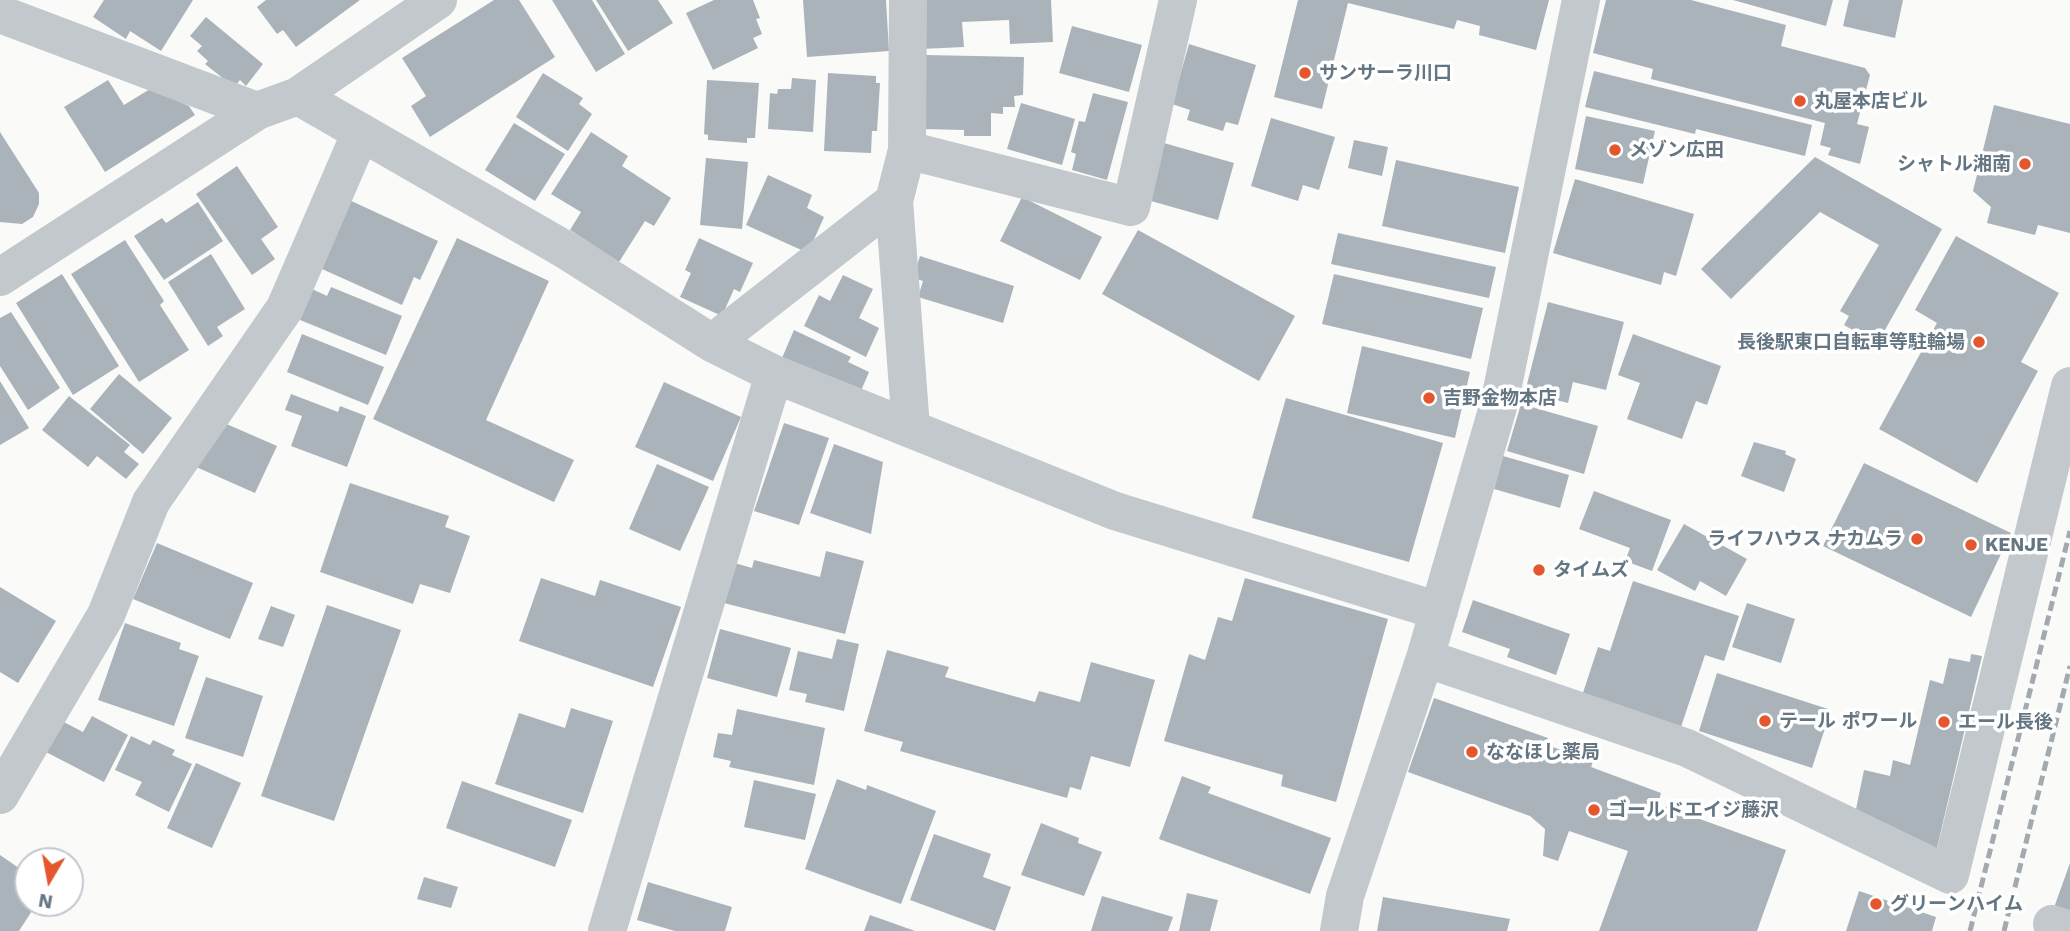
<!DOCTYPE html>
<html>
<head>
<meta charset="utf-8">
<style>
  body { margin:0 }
  #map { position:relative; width:2070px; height:931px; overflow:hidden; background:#fafaf8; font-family:"Work Sans",sans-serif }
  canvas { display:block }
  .north { position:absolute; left:14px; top:847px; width:70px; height:70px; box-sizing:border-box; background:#fff; border:2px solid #c1c8cd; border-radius:50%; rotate:190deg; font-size:19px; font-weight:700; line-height:28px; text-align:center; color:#657683 }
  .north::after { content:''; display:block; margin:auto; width:24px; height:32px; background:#e4572e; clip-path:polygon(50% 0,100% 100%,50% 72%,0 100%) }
</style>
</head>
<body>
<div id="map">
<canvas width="2070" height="931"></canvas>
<div class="north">N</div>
</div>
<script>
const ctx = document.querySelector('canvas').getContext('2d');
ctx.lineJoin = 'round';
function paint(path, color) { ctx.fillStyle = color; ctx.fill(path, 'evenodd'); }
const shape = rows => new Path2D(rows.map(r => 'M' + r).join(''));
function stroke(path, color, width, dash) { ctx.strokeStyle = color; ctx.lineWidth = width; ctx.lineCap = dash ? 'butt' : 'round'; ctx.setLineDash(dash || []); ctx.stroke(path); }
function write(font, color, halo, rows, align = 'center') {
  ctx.font = font + ' "Work Sans","Noto Sans JP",sans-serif'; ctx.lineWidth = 7; ctx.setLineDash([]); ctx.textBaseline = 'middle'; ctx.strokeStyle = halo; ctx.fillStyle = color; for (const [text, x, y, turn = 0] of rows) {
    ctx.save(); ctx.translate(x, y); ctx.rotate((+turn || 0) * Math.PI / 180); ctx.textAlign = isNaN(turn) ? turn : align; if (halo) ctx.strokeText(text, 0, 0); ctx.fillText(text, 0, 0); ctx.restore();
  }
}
paint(shape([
  [104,0,193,0,161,51,130,31,126,39,93,17],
  [266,0,360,0,296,47,283,30,277,34,257,7],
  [494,0,519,0,555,57,430,137,411,106,426,96,402,58],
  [552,0,592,0,625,54,596,72],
  [596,0,658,0,673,23,628,51],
  [714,0,753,0,760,18,756,19,762,34,753,38,758,48,713,70,686,13],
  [803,0,886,0,889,51,807,57],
  [918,0,1051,0,1053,42,1010,44,1009,20,962,22,964,47,921,49],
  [1298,0,1549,0,1536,50,1479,35,1480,26,1457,20,1454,29,1348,3,1322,109,1274,97],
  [1606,0,1691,0,1786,25,1781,46,1865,68,1870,75,1857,124,1869,127,1860,164,1828,155,1831,148,1820,145,1825,123,1651,79,1653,69,1593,53],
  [1733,0,1833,0,1826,26],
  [1849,0,1903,0,1895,38,1843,26],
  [206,17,263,64,246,86,240,80,234,87,205,64,208,61,197,51,202,46,190,36],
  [1072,26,1142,45,1129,92,1059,73],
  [1189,44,1256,65,1238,125,1226,122,1223,131,1187,120,1190,110,1172,104],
  [925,55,1024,57,1023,95,1014,96,1015,107,1003,107,1003,114,991,113,991,136,964,136,964,130,924,129],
  [1594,71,1812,125,1805,156,1696,129,1695,134,1585,107],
  [543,73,583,98,579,104,592,114,568,151,516,117],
  [828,73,876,76,876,83,880,83,877,131,872,131,871,153,824,151],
  [792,78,816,80,813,132,768,129,770,93,777,94,778,89,791,89],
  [108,80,124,105,150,89,189,106,195,115,105,172,64,107],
  [707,80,759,83,755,138,747,138,747,143,708,140,708,135,704,134],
  [1093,93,1128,102,1107,180,1072,170,1076,154,1071,152,1079,121,1085,122],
  [1021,103,1075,119,1062,165,1007,149],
  [1994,105,2070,124,2070,233,2038,225,2035,235,1987,223,1991,207,1973,191],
  [1586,116,1655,131,1643,184,1575,169],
  [1271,118,1335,137,1319,190,1303,185,1298,201,1251,186],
  [514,123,565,154,535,201,485,170],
  [0,132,39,193,39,204,33,217,22,224,0,222],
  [591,132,628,156,622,166,671,198,654,226,645,221,619,262,570,230,581,212,551,194],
  [1354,140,1388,147,1382,176,1348,168],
  [1164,143,1234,163,1218,220,1137,197],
  [1815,157,1942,229,1877,344,1844,325,1849,316,1840,311,1879,245,1820,212,1731,299,1701,269],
  [706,158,748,162,742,229,700,225],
  [1396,160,1519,187,1505,253,1382,226],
  [237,166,278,227,261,239,275,259,252,275,196,194],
  [768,175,812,195,807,208,824,217,808,253,746,225],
  [1575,179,1694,214,1676,276,1664,272,1661,285,1553,253],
  [1022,197,1102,237,1080,280,1000,241],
  [347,199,438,241,420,280,414,277,402,305,322,269],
  [198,202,223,241,164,280,134,236,162,218,166,223],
  [1138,230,1295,316,1259,381,1102,294],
  [1338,233,1496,267,1489,298,1331,264],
  [1956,236,2059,293,2021,362,2038,371,1977,483,1879,429,1937,323,1915,310],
  [457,238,549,281,486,420,574,460,554,502,373,419],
  [699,238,753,263,740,292,734,289,722,316,680,297,691,273,685,270],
  [125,240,164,301,160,305,189,350,139,382,71,274],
  [211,254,245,309,217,327,223,336,208,346,168,282],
  [920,256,1014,286,1003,323,918,297,923,281,913,278],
  [62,274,119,366,73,395,16,303],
  [1334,274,1483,308,1471,359,1322,324],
  [843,275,873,289,859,318,879,328,866,357,804,326,819,295,830,301],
  [331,287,402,316,386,355,300,320,312,289,327,296],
  [1548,302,1624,322,1606,390,1573,382,1568,403,1525,392],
  [11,312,60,388,28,410,0,366,0,318],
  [794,330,851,357,848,362,869,372,858,398,782,358],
  [302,334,384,367,368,405,287,372],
  [1633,334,1721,366,1707,405,1696,401,1682,439,1627,419,1640,383,1618,375],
  [1362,346,1470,372,1455,438,1347,413],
  [119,374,172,418,143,454,90,409],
  [0,381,29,428,0,445],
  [664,382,741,417,713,481,635,447],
  [291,394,338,412,340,406,366,416,347,467,291,446,302,416,285,410],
  [69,396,130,445,124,452,139,464,126,479,97,456,88,467,42,430],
  [1286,398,1443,443,1409,562,1252,518],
  [1521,404,1598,426,1584,474,1507,451],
  [215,419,277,446,255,493,194,466],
  [784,423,829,438,799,525,754,511],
  [1754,442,1786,451,1785,454,1796,459,1784,492,1741,476],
  [834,444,883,462,871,534,810,513],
  [1503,456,1569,475,1560,508,1494,489],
  [1864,463,2011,533,1971,617,1823,546],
  [657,464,709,487,680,551,629,529],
  [350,483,449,516,445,527,470,536,450,593,420,584,413,604,320,572],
  [1594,491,1671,520,1652,571,1625,561,1630,548,1579,529],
  [1684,524,1747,559,1726,596,1700,581,1695,591,1657,570],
  [157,543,253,583,230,639,133,599],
  [826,551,864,561,845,634,720,602,731,562,752,568,754,560,820,577],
  [541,578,595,596,600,580,681,607,653,687,519,641],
  [1245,578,1388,619,1336,802,1281,786,1283,775,1164,741,1189,654,1205,660,1218,617,1232,621],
  [1633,581,1739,616,1724,661,1705,655,1678,736,1580,702,1598,647,1610,651],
  [0,587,56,621,18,683,0,672],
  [1473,600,1570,634,1556,675,1507,657,1510,649,1462,632],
  [1747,603,1795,619,1781,663,1732,647],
  [327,605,401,630,334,821,261,796],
  [271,606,295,615,283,647,258,639],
  [125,623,181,643,179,649,199,656,174,726,98,700],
  [720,629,791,648,777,697,707,678],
  [837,639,859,644,844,711,805,702,807,694,789,690,798,651,832,659],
  [887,650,949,667,945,677,1035,702,1039,691,1080,702,1091,662,1155,680,1130,767,1091,756,1081,790,1070,787,1067,798,900,751,903,742,864,731],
  [1971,654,1982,656,1936,852,1855,814,1864,770,1890,776,1893,760,1910,765,1930,680,1943,684,1949,658,1970,662],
  [1717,673,1831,710,1812,768,1699,731],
  [206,677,263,696,243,757,185,738],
  [1434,698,1548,738,1545,744,1593,762,1591,767,1661,793,1658,804,1786,850,1757,931,1599,931,1628,851,1569,831,1558,861,1543,856,1545,829,1530,816,1408,772],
  [571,708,613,721,583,813,495,784,519,713,565,728],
  [737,709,825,728,814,785,729,767,731,761,713,757,718,733,732,735],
  [92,716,128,735,104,782,44,751,60,720,83,732],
  [131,736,150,745,153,740,175,750,172,755,192,764,169,812,135,795,142,782,115,770],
  [196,763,241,783,212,848,167,828],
  [1182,776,1211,787,1208,793,1331,838,1310,894,1159,839],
  [837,779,866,790,867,785,936,811,901,904,805,869],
  [754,780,816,794,805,840,744,827],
  [462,781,572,820,555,867,446,828],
  [1041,823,1079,838,1078,843,1102,852,1084,896,1021,875],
  [934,834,991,854,983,877,1011,887,995,931,910,900],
  [0,855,26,873,28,870,28,903,37,903,19,931,0,931],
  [2070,863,2070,922,2051,916],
  [424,877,458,887,451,908,417,899],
  [648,882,732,907,725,931,675,931,637,920],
  [1859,891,1936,917,1932,931,1846,931],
  [1187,893,1218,900,1210,931,1179,931],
  [1102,896,1173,917,1168,931,1091,931],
  [1383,897,1510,919,1507,931,1377,931],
  [870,915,915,931,864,931]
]), '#aab3b9');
stroke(shape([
  [908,0,907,150,894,201,911,428],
  [0,14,257,111],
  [298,96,564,249,712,343,774,374,1115,511,1439,611],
  [907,150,1131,207,1178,0],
  [0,277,257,111,298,96,438,0],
  [712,343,894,201],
  [1425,658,1687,748,1950,875,2070,386],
  [0,795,106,615,151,502,285,308,361,132],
  [2052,924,2070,930],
  [607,931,774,374],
  [1339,931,1345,896,1425,658,1500,400,1581,0]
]), '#c3c8cc', 38);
stroke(shape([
  [1970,931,2070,531],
  [2004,931,2070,666]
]), '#a2aab0', 5, [10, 5]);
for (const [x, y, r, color] of [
  [1305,73,7,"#e4572e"],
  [1800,101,7,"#e4572e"],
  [1615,150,7,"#e4572e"],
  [2025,164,7,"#e4572e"],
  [1979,342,7,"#e4572e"],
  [1429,398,7,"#e4572e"],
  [1917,539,7,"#e4572e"],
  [1971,545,7,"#e4572e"],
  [1539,570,7,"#e4572e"],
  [1765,721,7,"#e4572e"],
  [1944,722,7,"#e4572e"],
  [1472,752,7,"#e4572e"],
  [1594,810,7,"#e4572e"],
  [1876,904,7,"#e4572e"]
]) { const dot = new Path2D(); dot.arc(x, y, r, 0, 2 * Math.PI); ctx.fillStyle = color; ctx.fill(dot); stroke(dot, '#fff', 2.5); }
write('bold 19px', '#657683', '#fff', [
  ["サンサーラ川口",1319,73],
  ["丸屋本店ビル",1814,101],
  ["メゾン広田",1629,150],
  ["シャトル湘南",2011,164,"right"],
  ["長後駅東口自転車等駐輪場",1965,342,"right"],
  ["吉野金物本店",1443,398],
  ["ライフハウス ナカムラ",1903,539,"right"],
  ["KENJE",1985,545],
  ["タイムズ",1553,570],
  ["テール ポワール",1779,721],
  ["エール長後",1958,722],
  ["ななほし薬局",1486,752],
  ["ゴールドエイジ藤沢",1608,810],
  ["グリーンハイム",1890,904]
], 'left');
</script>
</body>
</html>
